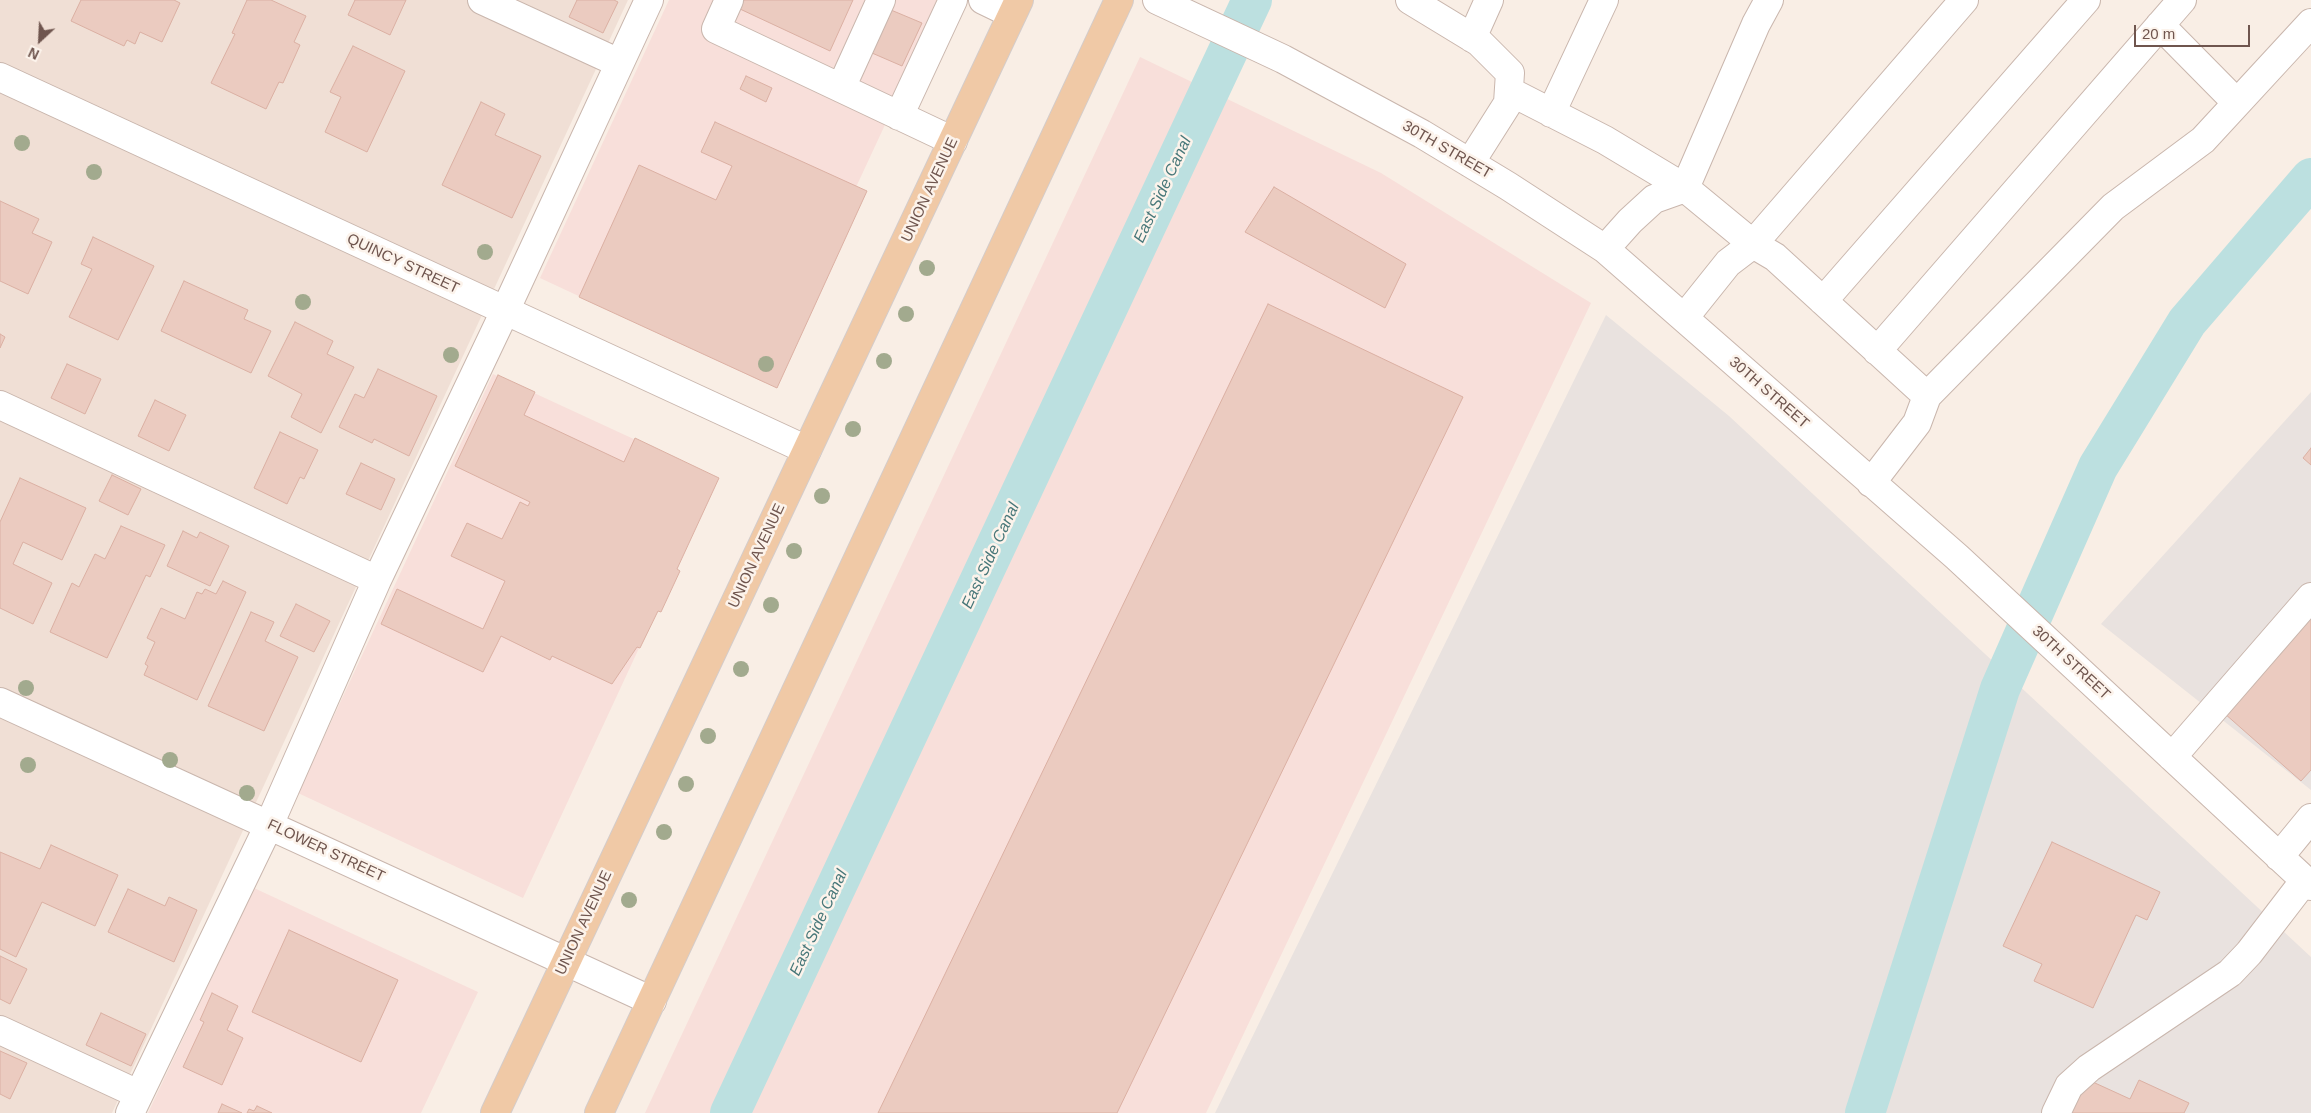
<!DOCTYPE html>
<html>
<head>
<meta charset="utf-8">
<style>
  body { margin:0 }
  #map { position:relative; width:2311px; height:1113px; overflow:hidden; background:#f9eee5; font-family:Helvetica,sans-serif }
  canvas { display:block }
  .north { position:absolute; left:15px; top:15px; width:50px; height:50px; -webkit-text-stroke:4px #fcf3eb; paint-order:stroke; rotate:205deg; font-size:14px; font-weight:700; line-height:20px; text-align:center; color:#6f554e }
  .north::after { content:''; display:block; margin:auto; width:18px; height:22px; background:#6f554e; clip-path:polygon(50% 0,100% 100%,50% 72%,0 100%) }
  .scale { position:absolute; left:2134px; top:25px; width:116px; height:22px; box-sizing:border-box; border:2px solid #6f554e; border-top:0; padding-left:6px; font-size:15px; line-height:18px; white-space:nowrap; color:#6f554e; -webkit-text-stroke:4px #fcf3eb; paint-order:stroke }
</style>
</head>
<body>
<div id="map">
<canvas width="2311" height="1113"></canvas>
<div class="north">N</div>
<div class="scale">20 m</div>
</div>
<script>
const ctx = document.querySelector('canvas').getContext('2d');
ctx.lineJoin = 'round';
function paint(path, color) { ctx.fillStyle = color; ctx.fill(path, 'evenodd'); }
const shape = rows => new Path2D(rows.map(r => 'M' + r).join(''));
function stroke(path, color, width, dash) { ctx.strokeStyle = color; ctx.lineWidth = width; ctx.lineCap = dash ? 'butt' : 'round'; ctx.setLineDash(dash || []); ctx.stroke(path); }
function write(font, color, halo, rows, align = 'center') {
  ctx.font = font + ' Helvetica,sans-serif'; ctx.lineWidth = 5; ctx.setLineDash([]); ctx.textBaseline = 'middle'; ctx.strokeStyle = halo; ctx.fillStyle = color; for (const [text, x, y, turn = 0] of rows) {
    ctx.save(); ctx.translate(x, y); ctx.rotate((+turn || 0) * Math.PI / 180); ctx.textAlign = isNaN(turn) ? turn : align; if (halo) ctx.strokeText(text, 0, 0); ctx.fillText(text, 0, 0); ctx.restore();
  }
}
paint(shape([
  [0,0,628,0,112,1113,0,1113]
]), '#f0dfd5');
paint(shape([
  [669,0,943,0,765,383,540,278],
  [1140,57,1381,173,1591,303,1206,1113,645,1113],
  [493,374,718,478,523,898,298,793],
  [254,888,478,992,421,1113,148,1113]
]), '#f8dfda');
paint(shape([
  [1606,315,1729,416,2311,957,2311,1113,1215,1113],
  [2311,392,2311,790,2101,624]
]), '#e9e2df');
stroke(shape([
  [730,1113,1252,0],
  [1865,1113,2000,689,2098,467,2187,322,2311,178]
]), '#bce0e0', 40);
const building = shape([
  [81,0,174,0,180,3,162,42,140,32,135,44,127,40,124,46,71,21,81,0],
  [247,0,271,0,306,16,294,42,300,45,283,83,279,82,266,109,211,83,235,34,232,33,247,0],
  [355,0,406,0,390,35,348,15,355,0],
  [577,0,614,0,618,2,603,33,569,17,577,0],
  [744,0,853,0,830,51,740,9,744,0],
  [891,10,922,23,902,66,872,53,891,10],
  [353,46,405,71,367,152,325,132,341,97,330,92,353,46],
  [746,76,772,88,766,102,740,89,746,76],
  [481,102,505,114,495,135,541,156,512,218,442,185,481,102],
  [715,122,867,191,777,388,579,297,639,165,716,200,732,166,701,152,715,122],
  [1274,187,1406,264,1385,308,1245,232,1274,187],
  [0,201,39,219,32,233,52,242,28,294,0,281,0,201],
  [93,237,154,266,118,340,69,317,92,269,81,264,93,237],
  [184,281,248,310,244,319,271,331,251,373,161,331,184,281],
  [1268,304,1463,397,1117,1113,878,1113,1268,304],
  [295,322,333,341,327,354,354,367,321,433,291,417,302,394,268,376,295,322],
  [0,334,5,337,0,348,0,334],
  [67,364,101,379,85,414,51,398,67,364],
  [378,369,437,396,409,456,374,439,372,443,339,427,355,394,364,398,378,369],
  [498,375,535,392,524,415,624,462,635,438,719,478,677,569,680,571,661,612,658,611,640,648,637,647,612,684,552,656,550,660,501,636,483,672,381,624,397,589,483,629,505,581,451,556,467,523,502,539,520,502,528,506,530,502,455,466,498,375],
  [155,400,186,415,169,451,138,436,155,400],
  [280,432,318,450,304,479,300,477,287,504,254,488,280,432],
  [2311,448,2311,465,2303,458,2311,448],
  [361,463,395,479,381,510,346,494,361,463],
  [112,475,141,489,128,515,99,501,112,475],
  [20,478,86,508,62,560,23,542,13,564,52,583,33,624,0,608,0,522,20,478],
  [121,526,165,545,150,577,146,575,107,658,50,632,72,583,79,587,95,554,105,559,121,526],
  [183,531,197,538,200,532,229,546,210,586,167,566,183,531],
  [223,581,246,592,197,700,144,675,148,666,145,664,155,642,147,638,161,608,185,619,197,592,202,594,205,589,216,594,223,581],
  [296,604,330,621,314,652,280,636,296,604],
  [2311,609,2311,770,2301,781,2224,713,2311,609],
  [251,612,274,622,265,641,298,657,264,731,208,706,251,612],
  [2052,842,2160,892,2147,920,2136,915,2093,1008,2034,981,2042,964,2003,946,2052,842],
  [51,845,118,875,95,926,42,902,16,957,0,949,0,852,40,869,51,845],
  [128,889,165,906,169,897,197,910,174,962,108,932,128,889],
  [289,930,398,980,361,1062,252,1012,289,930],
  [0,956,27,969,10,1004,0,999,0,956],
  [212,993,238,1006,227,1030,243,1038,222,1085,183,1067,204,1022,200,1020,212,993],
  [101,1013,146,1034,131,1066,86,1045,101,1013],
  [0,1051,27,1063,10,1099,0,1094,0,1051],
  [2084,1078,2130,1099,2139,1080,2189,1103,2184,1113,2068,1113,2084,1078],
  [222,1104,242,1113,218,1113,222,1104],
  [257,1106,272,1113,247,1113,249,1109,254,1111,257,1106]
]);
paint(building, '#ebcbc0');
stroke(building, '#dbb0a3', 1);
const minor = shape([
  [482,0,619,63],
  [729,0,716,29,953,141],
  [983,0,1012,14],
  [1157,0,1283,59,1422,134,1508,186,1605,249,1957,557,2311,886],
  [1410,0,1479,42,1510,73,1508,103,1470,163],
  [2160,25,2237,103],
  [1472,38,1489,0],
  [0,77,807,450],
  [841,88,881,0],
  [1509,91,1605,140,1685,188,1756,24,1769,0],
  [1551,113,1604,0],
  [899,116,953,0],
  [1605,249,1630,221,1654,199,1685,188,1753,244,1964,0],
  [1823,301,2086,0],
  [1684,318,1728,263,1753,244,1775,257,1927,396,1917,423,1871,483],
  [1877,351,2182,0],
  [1927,396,2113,207,2203,140,2311,23],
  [0,405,377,580],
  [0,702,652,1001],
  [2172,757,2311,597],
  [2279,857,2311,818],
  [0,1030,138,1094],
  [130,1113,269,825,377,580,505,311,649,0],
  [2056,1113,2069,1086,2089,1068,2230,973,2249,953,2305,880]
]);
const major = shape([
  [495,1113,1019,0],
  [599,1113,1119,0]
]);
stroke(minor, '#c9b6ad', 30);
stroke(major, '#d4ccca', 30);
stroke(minor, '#fff', 28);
stroke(major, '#f0c9a6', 28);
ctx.fillStyle = '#a2aa8e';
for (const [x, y] of [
  [22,143],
  [94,172],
  [485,252],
  [927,268],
  [303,302],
  [906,314],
  [451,355],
  [884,361],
  [766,364],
  [853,429],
  [822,496],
  [794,551],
  [771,605],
  [741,669],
  [26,688],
  [708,736],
  [170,760],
  [28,765],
  [686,784],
  [247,793],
  [664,832],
  [629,900]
]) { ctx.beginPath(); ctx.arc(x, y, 8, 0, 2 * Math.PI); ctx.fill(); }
write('15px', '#6f554e', '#fcf3eb', [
  ["30TH STREET",1447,150,30],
  ["UNION AVENUE",930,190,-65],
  ["QUINCY STREET",403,264,25],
  ["30TH STREET",1769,393,41],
  ["UNION AVENUE",757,556,-65],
  ["30TH STREET",2071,663,43],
  ["FLOWER STREET",326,851,25],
  ["UNION AVENUE",584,923,-65]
]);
write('italic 16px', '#477779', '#fcf3eb', [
  ["East Side Canal",1163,190,-65],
  ["East Side Canal",991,556,-65],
  ["East Side Canal",819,923,-65]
]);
</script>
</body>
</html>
